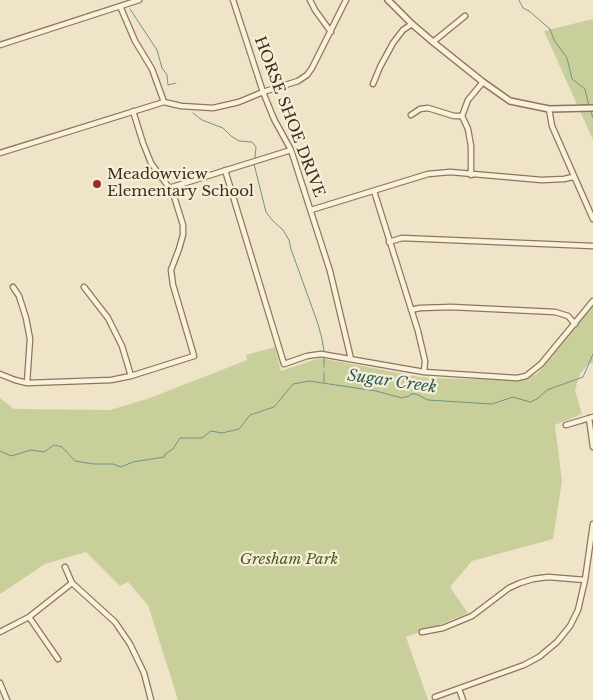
<!DOCTYPE html>
<html>
<head>
<meta charset="utf-8">
<style>
  body { margin:0 }
  canvas { display:block; background:#f0e4c8 }
</style>
</head>
<body>
<canvas width="593" height="700"></canvas>
<script>
const ctx = document.querySelector('canvas').getContext('2d');
ctx.lineJoin = 'round';
function paint(path, color) { ctx.fillStyle = color; ctx.fill(path, 'evenodd'); }
const shape = rows => new Path2D(rows.map(r => 'M' + r).join(''));
function stroke(path, color, width, dash) { ctx.strokeStyle = color; ctx.lineWidth = width; ctx.lineCap = dash ? 'butt' : 'round'; ctx.setLineDash(dash || []); ctx.stroke(path); }
function write(font, color, halo, rows, align = 'center') {
  ctx.font = font + ' "Libre Baskerville",serif'; ctx.lineWidth = 4.5; ctx.setLineDash([]); ctx.textBaseline = 'middle'; ctx.strokeStyle = halo; ctx.fillStyle = color; for (const [text, x, y, turn = 0] of rows) {
    ctx.save(); ctx.translate(x, y); ctx.rotate((+turn || 0) * Math.PI / 180); ctx.textAlign = isNaN(turn) ? turn : align; if (halo) ctx.strokeText(text, 0, 0); ctx.fillText(text, 0, 0); ctx.restore();
  }
}
paint(shape([
  [593,19,593,140,544,31],
  [593,306,593,363,588,364,580,374,575,390,582,414,555,425,562,481,553,539,472,561,450,587,468,613,432,628,406,637,428,700,178,700,148,605,128,582,120,586,86,552,45,564,0,594,0,398,14,409,110,410,150,398,247,360,246,355,275,347,281,371,320,358,425,378,521,380,537,374]
]), '#c9cf9b');
stroke(shape([
  [519,0,523,8,529,11,550,29,554,40,567,58,572,79,585,89,589,106],
  [130,9,157,50,162,68,167,75,168,85,176,83],
  [591,112,593,118],
  [193,113,202,120,223,128,231,136,239,141,252,142,256,147,255,158],
  [254,164,266,212,273,221,283,230,289,240,291,249,318,324,322,339,324,351],
  [324,367,324,358],
  [324,382,324,372],
  [0,451,11,456,31,450,44,452,54,445,62,447,75,461,94,464,113,464,121,467,133,462,164,457,165,454,173,449,180,438,202,438,211,431,222,433,239,429,250,415,274,407,293,384,309,381,376,391,402,398,409,396,411,394,416,394,428,400,492,404,513,397,530,402,537,399,547,390,583,377,593,354]
]), '#6f938a', 1);
const minor = shape([
  [233,0,263,92,274,119,291,150,330,271,351,359],
  [310,0,315,10,331,32],
  [120,6,135,41,152,69,164,102],
  [433,42,465,16],
  [0,45,139,0],
  [373,84,380,67,393,43,403,30,412,24],
  [549,109,552,126,593,219],
  [411,115,420,109,428,108,454,116,462,116],
  [0,153,164,102,181,106,213,108,239,102,263,92,298,81,307,75,312,68,346,0],
  [225,170,284,364,307,356,321,354,424,372,517,378,526,376,541,364,593,301],
  [471,175,471,146,468,129,462,116,468,100,483,82],
  [169,188,291,150],
  [374,191,418,331,425,361,424,372],
  [311,210,428,174,450,172,542,180,564,179,573,177],
  [389,242,402,238,593,246],
  [13,287,19,296,26,318,30,339,27,383],
  [84,287,108,318,122,346,131,376],
  [411,310,420,308,451,307,555,312,568,316,575,324],
  [0,374,15,380,27,383,111,380,131,376,194,356,173,285,171,270,179,249,183,235,183,225,173,193,151,163,143,143,133,111],
  [589,418,593,447],
  [566,425,593,417],
  [65,567,72,583,115,622,130,644,144,673,151,700],
  [29,617,58,659],
  [0,632,29,617,72,583],
  [422,632,443,628,472,616,509,588,520,583,533,579,548,577,585,580],
  [0,683,7,700],
  [459,689,463,700],
  [435,697,524,665,539,657,557,642,570,626,578,610,585,580,593,524]
]);
const tertiary = shape([
  [388,0,412,24,433,42,483,82,510,101,549,109,593,108]
]);
stroke(minor, '#8d765c', 7);
stroke(tertiary, '#8d765c', 8);
stroke(minor, '#faf1dc', 4.5);
stroke(tertiary, '#faf1dc', 5);
for (const [x, y, r, color] of [
  [97,184,5,"#9e2a2b"]
]) { const dot = new Path2D(); dot.arc(x, y, r, 0, 2 * Math.PI); ctx.fillStyle = color; ctx.fill(dot); stroke(dot, '#f7eed8', 2); }
write('15px', '#3d2e20', '#f7eed8', [
  ["HORSE SHOE DRIVE",289,117,69]
]);
write('15px', '#3d2e20', '#f7eed8', [
  ["Meadowview",107,175],
  ["Elementary School",107,192]
], 'left');
write('italic 15px', '#4d5a26', '#f7eed8', [
  ["Gresham Park",289,560]
]);
write('italic 16px', '#2f5d5a', '#f7eed8', [
  ["Sugar Creek",392,382,8]
]);
</script>
</body>
</html>
